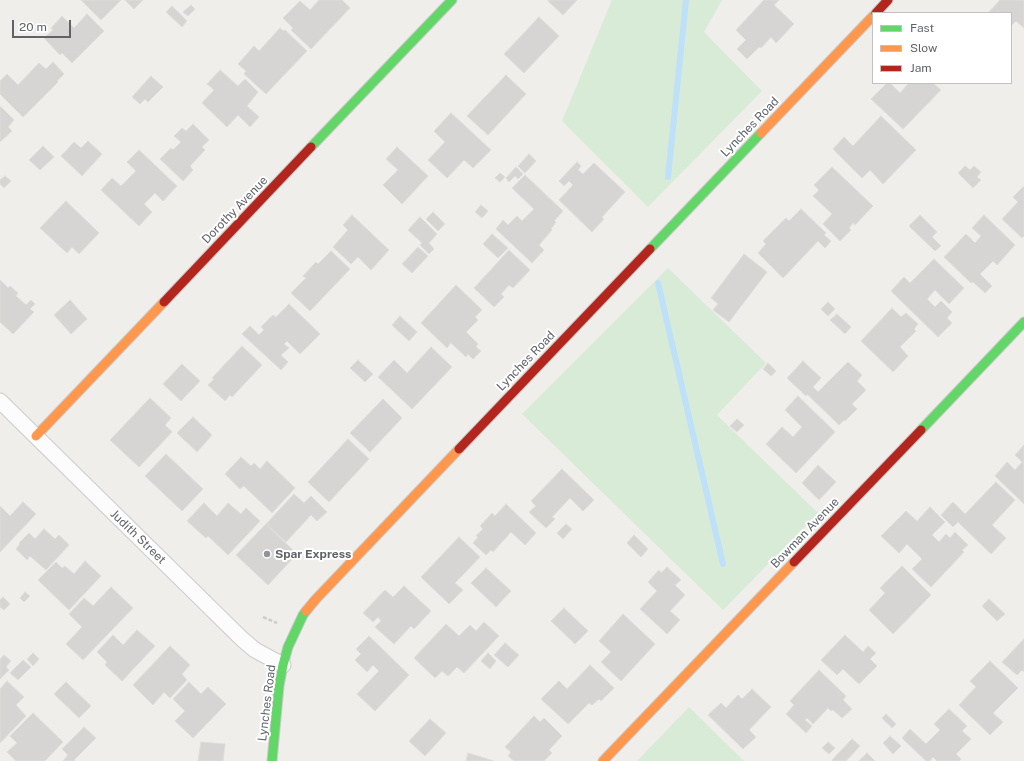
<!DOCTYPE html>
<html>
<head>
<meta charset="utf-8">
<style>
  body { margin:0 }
  #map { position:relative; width:1024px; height:761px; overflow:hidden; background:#efeeea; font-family:"Public Sans",sans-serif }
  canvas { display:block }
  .legend { position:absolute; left:872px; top:12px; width:140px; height:72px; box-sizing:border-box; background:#fff; border:1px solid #bfc1c3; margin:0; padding:5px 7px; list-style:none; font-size:12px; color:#5f6368 }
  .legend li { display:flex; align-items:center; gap:8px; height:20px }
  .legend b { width:20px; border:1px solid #bfc1c3 }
  .scale { position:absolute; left:12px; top:20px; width:59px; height:18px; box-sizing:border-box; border:2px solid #5f6368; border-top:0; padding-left:5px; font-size:12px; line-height:14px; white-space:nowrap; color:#5f6368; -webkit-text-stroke:3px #fff; paint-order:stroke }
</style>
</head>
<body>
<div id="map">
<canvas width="1024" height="761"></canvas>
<ul class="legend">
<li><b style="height:5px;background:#63d668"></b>Fast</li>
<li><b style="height:5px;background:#ff974d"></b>Slow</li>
<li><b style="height:5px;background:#b3261e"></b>Jam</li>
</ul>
<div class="scale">20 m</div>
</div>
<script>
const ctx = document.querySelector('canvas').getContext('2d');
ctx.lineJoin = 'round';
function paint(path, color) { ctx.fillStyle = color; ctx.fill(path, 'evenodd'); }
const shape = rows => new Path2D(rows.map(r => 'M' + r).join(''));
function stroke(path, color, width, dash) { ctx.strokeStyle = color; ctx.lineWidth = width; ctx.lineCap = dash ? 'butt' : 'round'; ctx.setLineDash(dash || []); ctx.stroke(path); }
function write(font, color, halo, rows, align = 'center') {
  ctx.font = font + ' "Public Sans",sans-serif'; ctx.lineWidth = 4; ctx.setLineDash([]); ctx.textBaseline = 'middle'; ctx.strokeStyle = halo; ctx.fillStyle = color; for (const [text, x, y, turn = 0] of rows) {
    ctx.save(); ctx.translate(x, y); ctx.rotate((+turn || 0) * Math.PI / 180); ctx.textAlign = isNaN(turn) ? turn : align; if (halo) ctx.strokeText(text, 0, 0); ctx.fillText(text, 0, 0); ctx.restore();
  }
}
paint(shape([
  [612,0,722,0,704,32,762,91,648,207,562,121],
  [668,268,766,363,717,415,818,513,723,610,522,414],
  [689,707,744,761,637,761]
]), '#d8ebd6');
stroke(shape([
  [668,177,686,0],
  [658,283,723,564]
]), '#bfe0f9', 6);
const building = shape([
  [81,0,121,0,101,20,81,0],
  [125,0,143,0,134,9,125,0],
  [319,0,342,0,350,8,311,49,291,30,293,28,283,18,300,1,310,10,319,0],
  [549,0,577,0,563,15,548,1,549,0],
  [764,0,779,0,774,5,794,24,776,43,771,37,761,48,759,47,747,59,737,49,746,40,736,30,764,0],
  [1000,0,1024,0,1024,28,1016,21,1011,26,1011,13,988,13,1000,0],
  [191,5,195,9,188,16,183,12,191,5],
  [172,6,187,21,182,27,166,12,172,6],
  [87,14,104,31,72,63,62,53,60,55,44,38,53,30,51,28,62,16,74,28,87,14],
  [539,17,559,36,524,73,504,54,539,17],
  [280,28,283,31,285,30,307,51,266,94,244,74,246,71,238,64,254,46,259,51,280,28],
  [53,62,64,74,57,81,58,82,23,117,0,94,0,81,7,74,18,85,39,63,46,69,53,62],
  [220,70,238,86,245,79,258,92,247,106,259,117,250,127,238,115,227,127,202,103,214,90,207,84,220,70],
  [506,75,526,94,488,135,467,116,506,75],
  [151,76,163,87,148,102,145,99,140,104,132,97,151,76],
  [887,83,890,83,900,93,909,83,933,83,941,90,903,129,871,99,887,83],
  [0,106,14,120,8,127,12,131,0,142,0,106],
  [451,113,491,150,473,168,464,160,447,178,428,160,445,142,434,131,451,113],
  [881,116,916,150,883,184,870,170,862,178,833,149,844,137,853,146,881,116],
  [193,124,209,140,202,147,205,150,190,166,193,170,183,181,160,159,171,148,173,150,181,142,174,136,182,128,186,131,193,124],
  [88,141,102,154,82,176,61,156,74,142,81,148,88,141],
  [43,146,54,157,40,170,29,160,43,146],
  [397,147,428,176,402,204,383,185,398,170,386,159,397,147],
  [139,150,177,186,163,201,155,193,144,204,152,212,139,226,101,190,112,178,121,186,136,171,127,162,139,150],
  [529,154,536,161,525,173,518,166,529,154],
  [577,162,581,166,578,170,583,174,594,163,625,192,602,217,604,219,592,232,559,200,573,185,569,181,564,186,559,181,577,162],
  [965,166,970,170,974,166,981,172,977,177,981,180,973,188,958,173,965,166],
  [516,167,523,174,518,179,515,176,509,182,506,178,516,167],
  [832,167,873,206,855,225,853,223,849,228,851,230,840,241,823,224,832,214,813,196,819,190,814,185,832,167],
  [500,173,505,177,500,182,495,178,500,173],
  [525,175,563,211,554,221,556,222,551,229,552,230,539,245,544,250,532,263,496,229,503,220,508,225,517,216,522,221,534,209,512,188,525,175],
  [5,176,11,181,4,188,0,184,0,180,5,176],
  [1024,186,1024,236,1022,238,1002,219,1018,202,1013,197,1024,186],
  [66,201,99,233,79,254,72,247,67,253,40,228,66,201],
  [481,205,488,211,482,218,475,212,481,205],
  [801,209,826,233,824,235,831,241,825,248,818,241,783,278,758,253,766,244,763,241,786,218,789,221,801,209],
  [433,212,445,224,438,231,426,219,433,212],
  [352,215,389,250,371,270,358,257,351,264,333,247,348,230,343,225,352,215],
  [920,215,937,232,932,237,941,246,935,251,909,226,920,215],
  [984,215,1015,245,997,265,993,261,980,274,992,286,985,293,973,282,971,283,944,257,966,234,975,243,981,236,972,228,984,215],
  [420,217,437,234,429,243,434,249,429,254,420,245,422,243,408,230,420,217],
  [492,234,508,248,498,258,483,244,492,234],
  [418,247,428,256,412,273,402,264,418,247],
  [509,250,530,270,513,288,509,285,501,294,504,297,494,307,474,288,509,250],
  [331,251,350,269,310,311,291,293,306,278,303,276,316,262,318,264,331,251],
  [744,254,767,272,729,322,713,310,718,304,711,298,744,254],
  [934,259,964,288,949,304,935,290,927,299,935,307,941,301,952,312,947,318,952,323,938,337,891,291,904,277,910,283,934,259],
  [0,280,8,288,10,286,18,293,16,296,26,305,31,300,35,304,30,309,34,312,13,334,0,322,0,280],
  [456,285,482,310,475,317,478,320,466,332,478,344,476,347,481,351,473,359,468,354,466,357,451,343,447,348,421,323,456,285],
  [70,300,87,319,71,334,54,315,70,300],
  [828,302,835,309,828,316,821,309,828,302],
  [289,304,320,334,300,354,287,341,284,344,289,348,281,355,288,362,281,370,242,334,250,326,259,335,264,330,261,327,273,315,276,317,289,304],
  [892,308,901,317,906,313,918,324,914,329,916,331,900,347,908,356,893,372,861,341,892,308],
  [837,314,851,327,845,334,830,320,837,314],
  [400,316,417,332,409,341,392,325,400,316],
  [242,346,262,365,232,397,230,395,225,401,208,385,214,379,212,378,242,346],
  [431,347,452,367,412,409,378,377,394,360,407,373,431,347],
  [358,360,373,374,365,382,350,368,358,360],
  [803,361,821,378,813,387,818,392,848,362,862,375,857,381,866,390,852,404,857,409,845,421,844,420,839,425,807,394,806,396,787,378,803,361],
  [768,363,776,371,771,376,763,369,768,363],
  [182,364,200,381,181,401,163,384,182,364],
  [798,396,835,432,796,473,766,444,782,427,793,437,802,427,785,410,798,396],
  [150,398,171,418,165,425,172,432,139,467,110,440,150,398],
  [383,399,402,418,370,452,350,433,383,399],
  [193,417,212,435,197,452,177,433,193,417],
  [737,419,744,425,737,432,730,426,737,419],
  [348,439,369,459,329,502,308,482,348,439],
  [1024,445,1024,504,995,476,1007,462,1015,470,1022,462,1015,455,1024,445],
  [166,454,203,489,182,511,145,476,166,454],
  [241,457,251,466,254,463,260,469,267,461,295,488,272,513,244,486,240,489,225,474,241,457],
  [818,465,836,482,819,500,802,483,818,465],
  [562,469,594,500,583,511,570,498,552,517,555,519,546,528,529,512,536,506,531,501,562,469],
  [996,482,1015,500,992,525,1006,538,991,554,958,522,953,527,941,515,953,502,965,514,996,482],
  [294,494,304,503,311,496,327,512,317,521,311,515,286,542,266,524,294,494],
  [23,502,36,514,0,552,0,506,10,516,23,502],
  [204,503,217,516,228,503,241,514,246,508,260,521,228,555,208,536,206,538,187,521,204,503],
  [506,504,536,533,525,545,511,532,493,552,491,550,486,555,473,543,478,537,476,536,483,529,480,526,492,513,495,516,506,504],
  [930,507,945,522,932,535,939,542,946,534,950,538,955,532,968,545,962,550,964,552,931,587,912,569,922,559,907,544,899,553,881,536,906,511,917,521,930,507],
  [266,524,297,554,268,585,236,555,266,524],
  [566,524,572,529,563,539,557,533,566,524],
  [44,529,55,539,59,535,69,545,46,570,30,556,27,560,16,549,20,544,19,543,29,533,35,539,44,529],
  [634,535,648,549,641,557,627,543,634,535],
  [459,537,480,557,455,583,463,590,449,604,421,577,459,537],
  [85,561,101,576,69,610,38,580,56,562,62,568,65,566,74,574,85,561],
  [902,566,931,595,893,634,869,610,885,593,880,588,902,566],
  [667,567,681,580,675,585,685,595,670,611,680,620,667,634,640,609,657,591,648,582,659,570,661,573,667,567],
  [486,568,511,591,496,607,471,583,486,568],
  [404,586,431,611,414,629,411,626,394,644,375,627,381,621,378,617,373,622,363,613,385,590,393,597,404,586],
  [111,587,133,608,83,660,66,644,82,627,69,614,84,598,93,606,111,587],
  [25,592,30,596,24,602,20,598,25,592],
  [3,597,10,604,4,610,0,607,0,600,3,597],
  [989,599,1005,614,997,621,982,606,989,599],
  [564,608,588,631,575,644,551,621,564,608],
  [623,614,655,644,621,681,601,662,611,652,599,641,623,614],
  [484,622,499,636,464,673,457,667,448,676,442,671,435,678,414,658,446,624,459,636,470,625,476,631,484,622],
  [137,630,155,646,122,681,105,665,107,662,97,652,113,635,123,645,137,630],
  [845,635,863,652,868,646,876,653,870,659,877,666,859,684,843,669,837,675,821,660,845,635],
  [369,636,409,675,375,711,357,694,379,671,373,665,367,672,355,660,361,654,356,649,369,636],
  [1024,639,1024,672,1022,670,1017,675,1002,662,1024,639],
  [505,643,519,655,508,667,494,655,505,643],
  [170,646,190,665,182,674,187,680,170,698,164,692,153,705,133,685,170,646],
  [33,653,39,659,33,666,27,659,33,653],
  [488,653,496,661,490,669,481,661,488,653],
  [4,655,11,661,6,667,9,670,0,679,0,659,4,655],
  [23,660,31,667,18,680,10,673,23,660],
  [990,661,1018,688,993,713,1003,722,990,735,959,705,976,687,970,681,990,661],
  [590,665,614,688,601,701,599,699,592,705,589,703,568,724,541,699,559,681,567,689,590,665],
  [819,670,846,696,843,700,852,709,842,718,833,710,831,711,828,708,813,724,807,718,805,720,812,726,806,733,786,714,794,705,790,701,819,670],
  [7,681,24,697,16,705,26,716,0,743,0,689,7,681],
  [66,682,91,706,79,718,54,694,66,682],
  [189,682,201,694,208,687,226,704,193,738,175,721,185,711,173,699,189,682],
  [752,689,771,707,749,730,756,737,743,749,708,715,721,703,726,708,738,695,742,699,752,689],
  [949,709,967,726,962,731,971,739,956,754,961,759,959,761,937,761,933,757,930,761,926,761,902,738,910,729,926,744,940,730,934,724,949,709],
  [33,713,63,742,45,761,16,761,7,752,17,743,10,736,33,713],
  [886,714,896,724,892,728,882,718,886,714],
  [534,716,540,722,544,718,562,736,549,750,552,753,544,761,514,761,508,756,511,752,505,747,534,716],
  [430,719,446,733,425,756,409,741,430,719],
  [84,727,96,738,74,760,75,761,63,761,68,755,62,749,84,727],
  [890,736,901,746,893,754,883,743,890,736],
  [852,739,860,746,846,761,833,761,832,760,852,739],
  [201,742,225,744,223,761,198,761,201,742],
  [828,742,835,748,829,754,822,748,828,742],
  [468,753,494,761,466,761,468,753],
  [867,753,875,761,859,761,867,753]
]);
paint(building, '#d6d5d3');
stroke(building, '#deddd9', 1);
const street = shape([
  [0,401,242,639,255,650,283,665]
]);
const fast = shape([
  [311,147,452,0],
  [650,249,761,133],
  [921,430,1024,322],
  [272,761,279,686,283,665,288,647,303,615,306,611]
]);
const slow = shape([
  [761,133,873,16],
  [36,436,164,302],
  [306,611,316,599,459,449],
  [603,761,794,562]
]);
const jam = shape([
  [876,13,888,0],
  [164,302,311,147],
  [459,449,650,249],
  [794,562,921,430]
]);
stroke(street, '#cbcccc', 17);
stroke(fast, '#cacacb', 11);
stroke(slow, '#cacacb', 11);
stroke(jam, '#cacacb', 11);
stroke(shape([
  [263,617,277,623]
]), '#cacfcc', 2.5, [4, 2]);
stroke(street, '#fdfcfc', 15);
stroke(fast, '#63d668', 9);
stroke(slow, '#ff974d', 9);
stroke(jam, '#b3261e', 9);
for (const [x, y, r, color] of [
  [267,554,4,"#919496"]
]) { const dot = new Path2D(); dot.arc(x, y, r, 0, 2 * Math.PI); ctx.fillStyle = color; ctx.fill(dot); stroke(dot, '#fff', 1.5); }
write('12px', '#5f6368', '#fff', [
  ["Lynches Road",750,127,-46],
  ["Dorothy Avenue",235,210,-46],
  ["Lynches Road",526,361,-46],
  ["Bowman Avenue",805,533,-46],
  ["Judith Street",138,537,44],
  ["Lynches Road",267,703,-83]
]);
write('bold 12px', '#5f6368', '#fff', [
  ["Spar Express",275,554]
], 'left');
</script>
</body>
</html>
